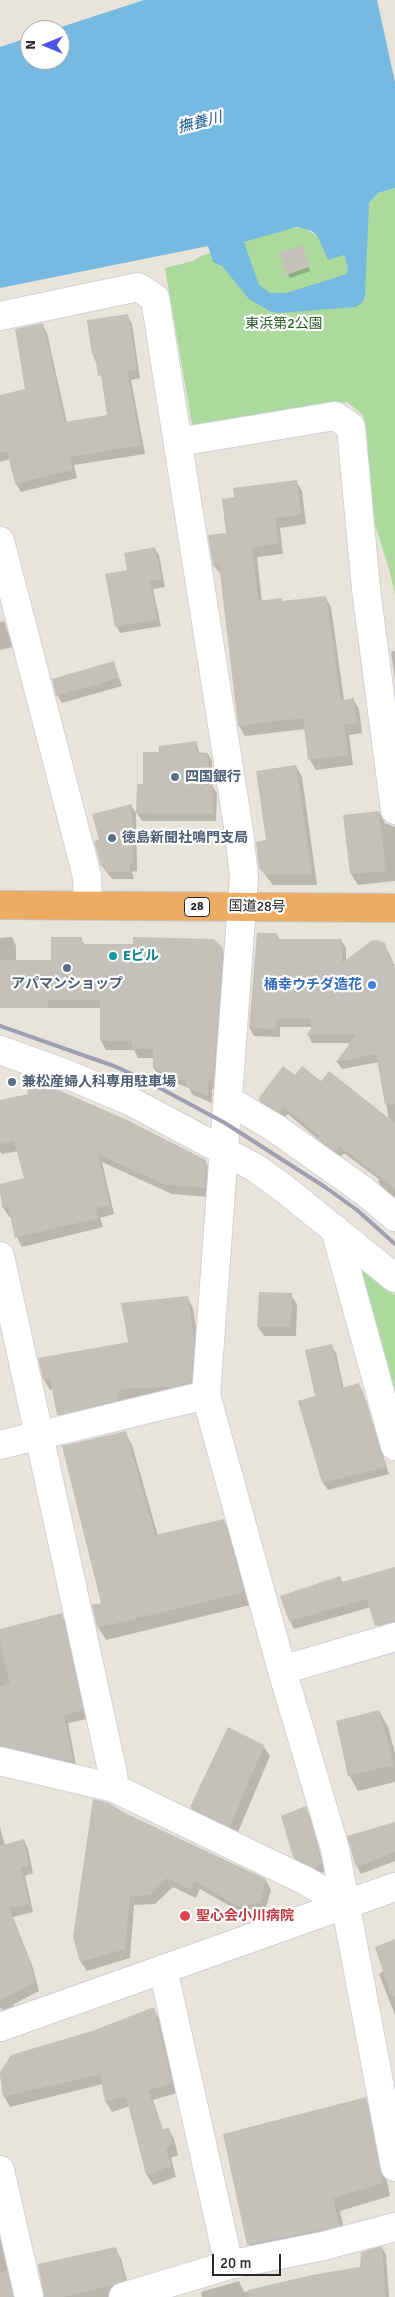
<!DOCTYPE html>
<html>
<head>
<meta charset="utf-8">
<style>
  body { margin:0 }
  #map { position:relative; width:395px; height:2297px; overflow:hidden; background:#e9e4da; font-family:Signika,sans-serif }
  canvas { display:block }
  .north { position:absolute; left:20px; top:20px; width:50px; height:50px; box-sizing:border-box; background:#fff; border:1px solid #a9a9a9; border-radius:50%; rotate:270deg; font-size:14px; font-weight:700; line-height:20px; text-align:center; color:#282828 }
  .north::after { content:''; display:block; margin:auto; width:18px; height:22px; background:#4956e7; clip-path:polygon(50% 0,100% 100%,50% 72%,0 100%) }
  .scale { position:absolute; left:212px; top:2254px; width:69px; height:22px; box-sizing:border-box; border:2px solid #282828; border-top:0; padding-left:6px; font-size:15px; line-height:18px; white-space:nowrap; color:#282828; -webkit-text-stroke:4px #fff; paint-order:stroke }
</style>
</head>
<body>
<div id="map">
<canvas width="395" height="2297"></canvas>
<div class="north">N</div>
<div class="scale">20 m</div>
</div>
<script>
const ctx = document.querySelector('canvas').getContext('2d');
ctx.lineJoin = 'round';
function paint(path, color) { ctx.fillStyle = color; ctx.fill(path, 'evenodd'); }
const shape = rows => new Path2D(rows.map(r => 'M' + r).join(''));
function stroke(path, color, width, dash) { ctx.strokeStyle = color; ctx.lineWidth = width; ctx.lineCap = dash ? 'butt' : 'round'; ctx.setLineDash(dash || []); ctx.stroke(path); }
function write(font, color, halo, rows, align = 'center') {
  ctx.font = font + ' Signika,"Noto Sans JP",sans-serif'; ctx.lineWidth = 4.5; ctx.setLineDash([]); ctx.textBaseline = 'middle'; ctx.strokeStyle = halo; ctx.fillStyle = color; for (const [text, x, y, turn = 0] of rows) {
    ctx.save(); ctx.translate(x, y); ctx.rotate((+turn || 0) * Math.PI / 180); ctx.textAlign = isNaN(turn) ? turn : align; if (halo) ctx.strokeText(text, 0, 0); ctx.fillText(text, 0, 0); ctx.restore();
  }
}
paint(shape([
  [395,188,395,594,389,569,368,502,363,415,347,402,193,430,165,268,193,261,201,256,288,228,304,228,318,237,368,211,369,203,378,193],
  [358,1267,395,1295,395,1401]
]), '#abda9c');
paint(shape([
  [144,0,395,0,395,188,378,193,369,203,365,296,363,302,356,307,280,313,271,312,249,299,222,266,213,262,208,246,0,288,0,47,30,37,30,60,60,60,60,30,52,30],
  [297,227,312,231,318,237,328,260,344,255,348,267,347,274,286,293,270,293,259,285,244,242]
]), '#77bae1');
paint(shape([
  [377,0,395,0,395,82]
]), '#e9e4da');
paint(shape([
  [303,250,310,271,290,278,288,274],
  [127,315,132,324,140,378,131,380,145,454,74,465,77,478,21,492,16,484,10,459,0,462,0,396,26,390,42,324,47,333,67,423,109,417,104,383,93,355],
  [296,481,302,491,306,524,280,528,283,554,257,557,262,602,283,602,325,597,331,607,344,700,353,699,359,709,362,733,349,735,353,765,316,770,310,760,306,729,245,736,239,726,222,576,214,566,210,536,227,534],
  [154,548,159,555,165,587,153,589,161,626,120,633,116,626,128,571],
  [4,621,13,647,0,650,0,622],
  [395,651,395,680,391,652],
  [114,663,122,686,62,703,57,695],
  [196,742,200,754,208,754,212,761,212,785,217,793,216,821,142,821,137,813,138,785,144,785,160,753],
  [296,766,302,777,317,885,273,885,260,868],
  [131,805,136,813,137,871,132,872,134,879,112,879,102,866,100,841],
  [379,812,385,823,395,827,395,881,358,885,351,874],
  [258,935,277,935,280,940,341,940,346,948,346,961,386,948,391,957,395,969,395,1200,383,1189,378,1181,380,1180,344,1153,340,1158,288,1114,283,1119,264,1107,259,1100,321,1083,389,1120,379,1062,342,1069,337,1062,352,1043,312,1043,308,1035,312,1027,280,1027,280,1037,254,1036,250,1028],
  [12,937,16,946,16,961,53,961,81,938,85,945,222,949,227,958,218,1089,212,1089,212,1103,193,1095,189,1088,159,1077,154,1068,154,1058,138,1058,134,1050,106,1050,101,1041,101,1008,45,1008,40,1000,0,996,0,938],
  [0,1101,205,1161,211,1171,210,1197,172,1194,102,1162,114,1214,100,1218,103,1227,22,1247,17,1237,12,1216,9,1217,3,1207,0,1192,0,1185,25,1179,18,1151,2,1154,0,1151],
  [291,1295,297,1304,296,1336,264,1336,258,1327],
  [187,1297,193,1308,200,1354,197,1393,178,1397,124,1399,125,1404,65,1425,59,1415,53,1389,50,1390,44,1380,40,1359,130,1343],
  [331,1345,336,1353,344,1389,359,1385,363,1392,389,1474,328,1490,323,1483,317,1397],
  [125,1432,132,1445,158,1536,224,1521,231,1534,250,1605,106,1640,98,1627],
  [395,1568,395,1631,381,1634,371,1607,294,1629,290,1621,282,1596,339,1577,343,1583],
  [61,1614,66,1623,87,1719,68,1723,77,1770,0,1752,0,1631],
  [379,1711,388,1727,395,1753,395,1782,358,1791,349,1775],
  [263,1746,270,1756,236,1837,197,1818,191,1807],
  [306,1808,310,1816,325,1871,319,1875,298,1865,294,1857],
  [124,1814,266,1880,271,1890,265,1911,246,1915,200,1889,196,1898,173,1887,155,1904,134,1905,130,1958,87,1971,81,1962,74,1937],
  [395,1823,395,1861,361,1874,357,1867],
  [0,1827,5,1846,24,1840,28,1849,33,1873,25,1876,33,1912,13,1917,33,1968,39,1991,14,2004,13,2016,0,2008],
  [395,1941,395,2015,379,1974,384,1970],
  [154,2009,159,2019,177,2093,153,2100,163,2130,169,2129,174,2139,178,2155,171,2158,176,2177,153,2185,147,2175,130,2106,112,2112,106,2102,103,2084,10,2107,4,2096,0,2075,12,2056,92,2032],
  [365,2099,373,2111,390,2196,340,2211,346,2238,256,2258,249,2245,224,2135],
  [0,2237,14,2297,0,2297],
  [115,2248,121,2259,130,2291,113,2297,50,2297],
  [382,2248,386,2255,389,2297,202,2297,201,2292,239,2281,244,2292,312,2276,361,2268]
]), '#0003');
paint(shape([
  [302,245,309,267,287,275,279,253],
  [128,314,137,370,127,371,141,445,70,457,73,470,15,484,7,451,0,452,0,395,25,389,15,329,43,323,65,422,107,415,101,375,98,376,95,355,92,355,87,320],
  [297,480,301,514,275,518,278,544,252,547,258,601,282,598,282,601,326,596,341,700,354,698,357,723,344,725,348,755,308,760,303,718,238,726,219,565,213,566,208,535,226,533,222,499,234,497,233,488],
  [155,547,162,579,150,581,157,619,115,627,105,574,127,570,124,553],
  [114,661,119,678,56,696,52,679],
  [197,741,196,752,208,753,208,784,213,784,213,814,136,813,137,784,143,784,143,752,159,752,159,746],
  [296,765,312,874,266,875,259,868,256,842,266,840,256,771],
  [132,804,133,864,129,864,130,872,106,872,105,865,101,866,94,841,99,840,92,814],
  [379,811,386,871,350,874,343,815],
  [257,933,277,933,277,939,342,939,342,963,371,941,376,940,385,943,392,965,395,964,395,1104,385,1105,376,1054,336,1062,356,1035,306,1035,311,1029,311,1019,276,1019,276,1029,249,1028],
  [51,937,82,937,82,944,133,944,133,937,214,939,223,948,213,1081,208,1081,208,1096,186,1087,186,1080,178,1080,153,1068,153,1049,132,1049,132,1041,100,1041,100,1000,48,1000,48,1008,0,1008,0,960,51,960],
  [283,1066,295,1075,302,1066,321,1081,329,1071,395,1123,395,1188,339,1146,335,1151,318,1139,320,1136,283,1107,279,1112,258,1099],
  [45,1084,127,1120,206,1160,205,1188,166,1185,98,1154,110,1205,96,1208,98,1218,15,1238,8,1207,2,1208,0,1184,24,1178,14,1141,0,1144,0,1100,28,1094,26,1087],
  [259,1292,292,1293,291,1327,257,1327],
  [188,1296,194,1342,191,1382,172,1387,119,1389,119,1393,116,1394,118,1400,57,1415,50,1378,43,1380,38,1358,128,1342,121,1303],
  [332,1344,342,1388,359,1383,386,1467,322,1483,298,1401,315,1396,305,1350],
  [126,1431,155,1535,224,1519,244,1592,97,1628,92,1605,101,1603,62,1446],
  [395,1567,395,1622,375,1626,367,1599,289,1621,280,1596,340,1576,342,1582],
  [62,1613,83,1710,64,1715,73,1762,0,1745,0,1686,10,1683,0,1642,0,1629],
  [379,1710,394,1765,348,1776,336,1721],
  [228,1727,264,1745,230,1827,190,1807],
  [93,1799,109,1803,125,1813,266,1879,260,1902,239,1907,195,1881,190,1890,167,1878,150,1895,130,1896,125,1949,80,1962,73,1937],
  [306,1806,322,1863,314,1868,293,1857,281,1816],
  [395,1822,395,1852,356,1867,347,1836],
  [24,1839,29,1865,21,1867,29,1904,9,1908,29,1960,35,1982,0,2000,0,1846],
  [395,1939,395,1996,391,1996,375,1947],
  [154,2007,172,2083,148,2090,162,2129,169,2128,173,2144,166,2148,171,2166,146,2175,126,2096,105,2102,100,2074,3,2097,0,2072,11,2055,92,2031],
  [366,2097,383,2183,333,2198,339,2226,247,2245,223,2134],
  [382,2246,386,2297,249,2297,248,2290,312,2275,360,2267,361,2252],
  [116,2247,125,2280,114,2285,62,2297,44,2297,38,2264],
  [7,2271,13,2297,0,2297,0,2273]
]), '#c4c1ba');
const street = shape([
  [0,316,138,287,155,298,239,832,244,877,206,1395,282,1670,335,1849,395,2167],
  [178,442,335,416,351,427,366,589,395,810],
  [0,541,87,876,88,905],
  [0,1050,64,1073,130,1101,254,1167,282,1187,395,1278],
  [228,1100,275,1128,364,1191,395,1217],
  [335,1229,395,1446],
  [0,1256,113,1774,114,1788],
  [0,1445,206,1395],
  [282,1670,395,1637],
  [0,1761,114,1788,304,1880,346,1904],
  [163,1969,229,2265],
  [123,2297,229,2265,323,2246,395,2227]
]);
const secondary = shape([
  [0,2027,395,1887],
  [0,2170,29,2297]
]);
const highway = shape([
  [0,905,395,908]
]);
stroke(street, '#d0d1df', 30);
stroke(secondary, '#d0d1df', 30);
stroke(highway, '#c3c3c3', 30);
stroke(street, '#fff', 28);
stroke(secondary, '#fff', 28);
stroke(highway, '#edac61', 28);
stroke(shape([
  [0,1026,114,1066,143,1079,225,1123,325,1187,357,1210,395,1244]
]), '#9e9fb0', 4);
for (const [x, y, r, color] of [
  [175,777,5,"#5c6f8a"],
  [112,838,5,"#5c6f8a"],
  [113,956,5,"#0f9aa8"],
  [67,968,5,"#5c6f8a"],
  [372,985,5,"#3f7fe0"],
  [12,1082,5,"#5c6f8a"],
  [185,1916,6,"#e0444e"]
]) { const dot = new Path2D(); dot.arc(x, y, r, 0, 2 * Math.PI); ctx.fillStyle = color; ctx.fill(dot); stroke(dot, '#fff', 2); }
for (const [x, y, w] of [
  [197,907,25]
]) { const box = new Path2D(); box.roundRect(x - w / 2, y - 9.5, w, 19, 4); ctx.fillStyle = '#fff'; ctx.fill(box); stroke(box, '#282828', 1); }
write('bold 12px', '#282828', null, [
  ["28",197,907]
]);
write('14px', '#265c20', '#fff', [
  ["東浜第2公園",284,324]
]);
write('bold 14px', '#4e5e75', '#fff', [
  ["四国銀行",185,777],
  ["徳島新聞社鳴門支局",122,838],
  ["アパマンショップ",67,984,"center"],
  ["兼松産婦人科専用駐車場",22,1082]
], 'left');
write('14px', '#282828', '#fff', [
  ["国道28号",257,907,1]
]);
write('bold 14px', '#0d838f', '#fff', [
  ["Eビル",123,956]
], 'left');
write('bold 14px', '#366cbe', '#fff', [
  ["桶幸ウチダ造花",362,985]
], 'right');
write('bold 14px', '#be3a42', '#fff', [
  ["聖心会小川病院",196,1916]
], 'left');
write('italic 15px', '#1a5789', '#fff', [
  ["撫養川",200,123,-14]
]);
</script>
</body>
</html>
